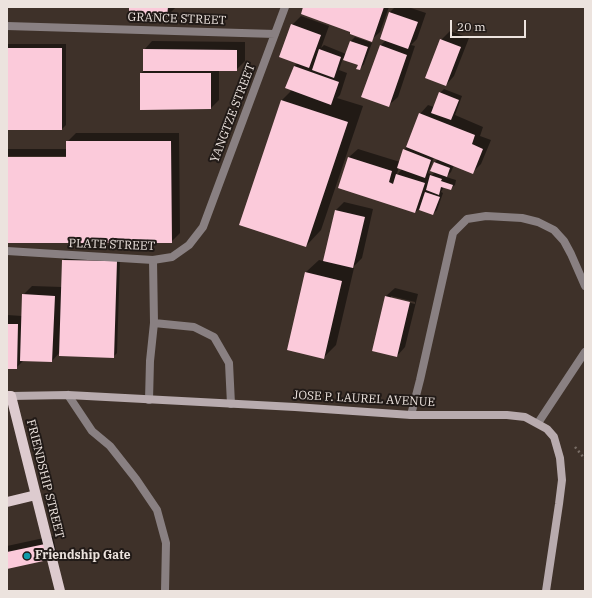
<!DOCTYPE html>
<html>
<head>
<meta charset="utf-8">
<style>
  body { margin:0 }
  #map { position:relative; width:592px; height:598px; overflow:hidden; background:#3e3129; font-family:"IBM Plex Serif",serif }
  canvas { display:block }
  .frame { position:absolute; inset:0; border:8px solid #ece3de; pointer-events:none }
  .scale { position:absolute; left:450px; top:20px; width:76px; height:18px; box-sizing:border-box; border:2px solid #ece3de; border-top:0; padding-left:5px; font-size:12px; line-height:14px; white-space:nowrap; color:#ece3de; -webkit-text-stroke:3px #211a17; paint-order:stroke }
</style>
</head>
<body>
<div id="map">
<canvas width="592" height="598"></canvas>
<div class="frame"></div>
<div class="scale">20 m</div>
</div>
<script>
const ctx = document.querySelector('canvas').getContext('2d');
ctx.lineJoin = 'round';
function paint(path, color) { ctx.fillStyle = color; ctx.fill(path, 'evenodd'); }
const shape = rows => new Path2D(rows.map(r => 'M' + r).join(''));
function stroke(path, color, width, dash) { ctx.strokeStyle = color; ctx.lineWidth = width; ctx.lineCap = dash ? 'butt' : 'round'; ctx.setLineDash(dash || []); ctx.stroke(path); }
function write(font, color, halo, rows, align = 'center') {
  ctx.font = font + ' "IBM Plex Serif",serif'; ctx.lineWidth = 4; ctx.setLineDash([]); ctx.textBaseline = 'middle'; ctx.strokeStyle = halo; ctx.fillStyle = color; for (const [text, x, y, turn = 0] of rows) {
    ctx.save(); ctx.translate(x, y); ctx.rotate((+turn || 0) * Math.PI / 180); ctx.textAlign = isNaN(turn) ? turn : align; if (halo) ctx.strokeText(text, 0, 0); ctx.fillText(text, 0, 0); ctx.restore();
  }
}
paint(shape([
  [130,7,176,7,167,16],
  [304,7,389,7,380,32,371,40],
  [395,7,408,7,426,13,417,39,411,45,415,46,398,97,389,105,380,46,386,40,381,38,390,12],
  [301,16,329,26,321,48,324,45,346,54,351,41,355,37,372,43,364,64,360,69,359,64,343,58,339,70,347,73,340,95,337,98,363,106,321,230,306,246,240,224,282,100,292,90,294,66,298,63,292,25],
  [450,31,469,38,454,76,446,85,441,40],
  [152,41,245,42,245,61,236,70,219,70,219,100,211,108,141,73,144,71,144,50],
  [7,44,66,44,66,125,62,129,7,129],
  [444,89,462,96,455,115,483,127,480,136,491,140,481,164,473,172,454,165,451,172,446,177,456,180,455,185,450,189,444,187,441,192,443,193,437,210,433,214,419,209,415,212,340,187,349,157,358,149,400,162,420,114,428,105,434,107,440,93],
  [434,157,438,159,434,163,435,172,432,175,428,173],
  [399,167,402,169,396,176],
  [76,133,179,133,180,233,171,242,7,242,7,158,71,158,71,156,7,156,7,149,67,149,67,142],
  [344,202,373,209,362,258,352,268,354,268,336,345,323,358,288,349,306,272,319,260,324,261,335,211],
  [68,256,120,258,117,353,113,357,60,352,52,361,24,360,16,368,7,368,7,315,22,316,23,295,32,286,62,287,63,260],
  [395,288,418,294,405,347,397,356,386,296],
  [391,296,415,302,415,304,391,298],
  [53,536,56,551,48,559,7,568,7,546]
]), '#0007');
paint(shape([
  [129,7,168,7,167,17,129,15],
  [303,7,384,7,372,42,350,34,350,32,301,14],
  [389,12,418,22,408,49,380,39],
  [291,24,321,35,309,68,279,57],
  [440,39,461,47,446,86,425,78],
  [350,41,368,47,360,70,356,69,358,65,343,60],
  [380,45,407,55,389,107,361,97],
  [7,48,62,48,62,130,7,130],
  [143,49,237,50,237,71,143,71],
  [319,49,341,57,334,78,312,70],
  [294,66,339,82,331,105,285,88],
  [140,73,211,73,211,109,140,110],
  [439,92,459,100,451,120,431,113],
  [281,100,348,122,306,247,239,225],
  [419,113,475,135,472,144,483,149,473,174,406,147],
  [66,141,171,141,172,243,7,243,7,157,66,157],
  [403,149,431,160,425,178,397,168],
  [348,157,392,171,389,182,393,184,396,174,425,183,415,213,338,188],
  [434,162,450,168,447,177,430,171],
  [430,175,442,179,441,181,453,185,451,190,441,187,439,195,426,190],
  [425,192,440,197,433,215,419,210],
  [335,210,365,217,353,268,323,261],
  [62,260,117,261,114,358,59,356],
  [305,272,342,281,324,359,287,350],
  [22,294,55,296,52,362,20,361],
  [385,296,410,302,397,357,372,351],
  [7,324,18,324,17,369,7,369],
  [45,544,48,560,7,569,7,552]
]), '#fbcada');
stroke(shape([
  [575,447,585,459]
]), '#786c65', 2.5, [2, 3]);
stroke(shape([
  [153,260,154,323],
  [68,395,92,431,110,446,136,479,157,510,166,543,165,591],
  [149,400,150,361,154,323,194,327,214,337,229,363,231,404]
]), '#898082', 8);
stroke(shape([
  [7,26,275,34],
  [7,251,153,260,172,257,189,245,203,227,285,7],
  [411,415,420,380,453,233,467,219,486,216,522,218,538,222,554,230,564,241,571,254,585,286],
  [538,423,585,352]
]), '#898082', 8);
stroke(shape([
  [11,396,68,395,295,407,411,415,507,415,525,417,547,429,554,437,560,458,562,480,559,504,546,591]
]), '#b8abae', 8);
stroke(shape([
  [7,396,11,396,60,591],
  [7,502,36,495]
]), '#ddcbcf', 10);
for (const [x, y, r, color] of [
  [27,556,4,"#0f9aa8"]
]) { const dot = new Path2D(); dot.arc(x, y, r, 0, 2 * Math.PI); ctx.fillStyle = color; ctx.fill(dot); stroke(dot, '#211a17', 1.5); }
write('12px', '#ece3de', '#211a17', [
  ["GRANCE STREET",177,19,2],
  ["YANGTZE STREET",233,113,-69],
  ["PLATE STREET",112,245,2],
  ["JOSE P. LAUREL AVENUE",364,399,3],
  ["FRIENDSHIP STREET",45,479,76]
]);
write('bold 12px', '#ece3de', '#211a17', [
  ["Friendship Gate",35,556]
], 'left');
</script>
</body>
</html>
